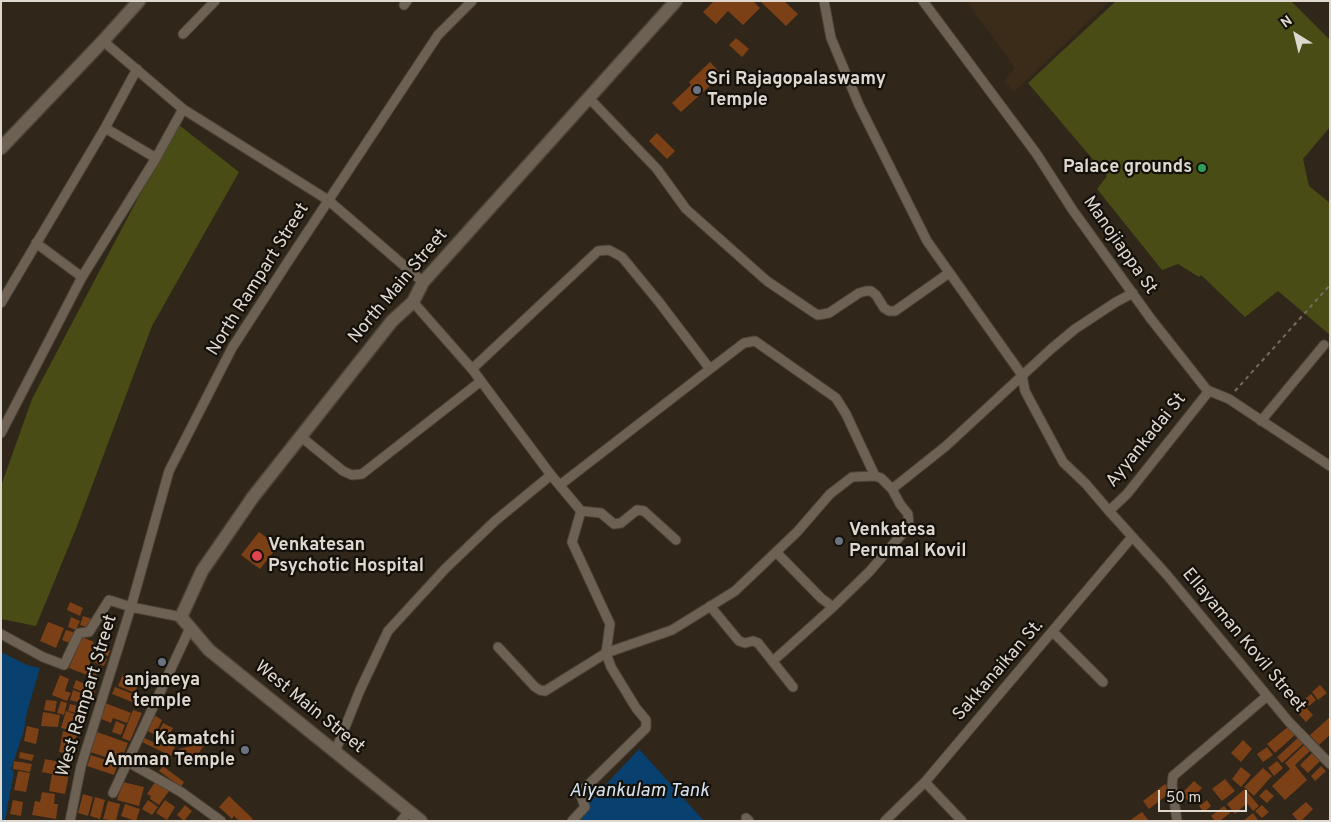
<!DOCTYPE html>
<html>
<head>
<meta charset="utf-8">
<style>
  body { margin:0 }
  #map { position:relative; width:1331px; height:822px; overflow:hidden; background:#302619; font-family:Overpass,sans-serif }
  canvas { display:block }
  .frame { position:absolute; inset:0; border:2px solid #ded8cf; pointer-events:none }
  .north { position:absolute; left:1271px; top:10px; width:50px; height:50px; -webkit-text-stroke:4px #14100a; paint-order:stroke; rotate:324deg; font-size:14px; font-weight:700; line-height:20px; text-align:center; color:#ded8cf }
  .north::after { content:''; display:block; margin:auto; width:18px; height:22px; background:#ded8cf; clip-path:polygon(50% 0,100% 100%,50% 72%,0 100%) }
  .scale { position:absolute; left:1158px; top:790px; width:89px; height:22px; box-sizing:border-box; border:2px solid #ded8cf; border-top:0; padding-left:6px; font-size:15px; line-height:18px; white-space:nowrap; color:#ded8cf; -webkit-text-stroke:4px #14100a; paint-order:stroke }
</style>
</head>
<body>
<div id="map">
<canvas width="1331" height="822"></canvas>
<div class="frame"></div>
<div class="north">N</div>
<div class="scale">50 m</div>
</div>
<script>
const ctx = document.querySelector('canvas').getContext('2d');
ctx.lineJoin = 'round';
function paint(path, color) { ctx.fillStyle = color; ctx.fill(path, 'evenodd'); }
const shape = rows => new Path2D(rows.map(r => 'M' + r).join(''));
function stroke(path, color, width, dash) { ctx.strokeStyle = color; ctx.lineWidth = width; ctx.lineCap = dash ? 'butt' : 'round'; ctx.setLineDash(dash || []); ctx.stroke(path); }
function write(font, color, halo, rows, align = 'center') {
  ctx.font = font + ' Overpass,sans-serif'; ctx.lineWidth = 4.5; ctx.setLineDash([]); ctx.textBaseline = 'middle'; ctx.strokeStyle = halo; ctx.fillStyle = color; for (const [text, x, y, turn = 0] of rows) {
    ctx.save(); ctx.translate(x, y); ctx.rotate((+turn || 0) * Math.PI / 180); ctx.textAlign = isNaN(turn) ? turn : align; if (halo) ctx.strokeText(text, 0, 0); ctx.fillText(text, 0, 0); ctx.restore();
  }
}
paint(shape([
  [970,1,1110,1,1014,92,1004,81,1015,68,968,3]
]), '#3a2c19');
paint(shape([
  [1116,1,1291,1,1330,40,1330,127,1303,159,1309,186,1330,203,1330,335,1278,291,1245,317,1201,275,1199,277,1178,264,1162,270,1097,189,1107,176,1028,83],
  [179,125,239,172,152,326,77,526,36,626,1,619,1,486,32,399,167,143]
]), '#494c15');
paint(shape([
  [1,652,27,665,40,668,27,712,24,730,11,769,14,771,5,821,1,821],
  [639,749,704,821,572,821]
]), '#084070');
paint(shape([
  [714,1,753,1,760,8,743,25,728,11,716,24,703,12],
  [762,1,784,1,798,14,786,26,761,2],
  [736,38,749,49,742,57,729,45],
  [710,62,722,75,681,112,672,103,691,85,689,82],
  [657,133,675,151,667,159,649,141],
  [259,532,278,546,260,569,241,555],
  [70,602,83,608,80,616,67,610],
  [83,616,92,619,89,628,80,625],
  [71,617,80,621,76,630,68,627],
  [48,622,64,628,56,648,40,641],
  [66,630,76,633,72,644,62,640],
  [82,637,94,642,90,657,91,658,89,668,98,672,95,678,69,668],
  [97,646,110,651,108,656,95,652],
  [96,655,107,659,104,666,93,662],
  [123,674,140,681,135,693,118,686],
  [60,675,69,679,65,691,71,693,67,701,52,695],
  [76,680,96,689,93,696,73,688],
  [1320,685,1327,693,1318,700,1312,692],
  [115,687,143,698,140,705,112,694],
  [73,690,87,695,84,704,70,700],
  [1311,694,1316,700,1309,706,1304,700],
  [46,700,57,701,55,712,44,710],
  [61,701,67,703,64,715,57,713],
  [1301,702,1313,715,1306,722,1294,709],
  [105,703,131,713,127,723,113,718,111,723,99,718],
  [70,704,86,708,85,715,68,711],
  [133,710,142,713,130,741,122,738],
  [66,711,78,715,73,731,61,728],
  [43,712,60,715,58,727,41,726],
  [154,715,162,720,155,735,146,730],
  [1330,717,1330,735,1319,745,1310,735],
  [116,721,125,725,121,735,112,732],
  [163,723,173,728,167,740,157,736],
  [27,726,39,729,36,744,24,741],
  [1289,726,1296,734,1275,753,1267,744],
  [63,731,77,734,73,755,59,752],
  [97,732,128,743,124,753,121,752,118,761,90,752],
  [199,735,208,739,192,764,175,757,179,749,195,745],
  [1300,736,1305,742,1282,763,1277,757],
  [144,738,160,745,162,741,175,747,171,756,142,742],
  [1243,740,1252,749,1241,762,1231,753],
  [1304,745,1310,751,1295,765,1307,780,1285,800,1272,786,1290,769,1285,763],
  [1267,747,1273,755,1263,762,1257,754],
  [20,752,34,755,32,761,19,758],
  [137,752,148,757,145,764,134,759],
  [1312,753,1320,761,1308,773,1300,765],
  [91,755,118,764,114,775,87,766],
  [45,759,71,764,65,794,49,791,52,774,42,772],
  [14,761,32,764,30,772,13,769],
  [1277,761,1283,768,1274,776,1268,768],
  [163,766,184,782,181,787,159,771],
  [1321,766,1326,771,1315,781,1311,776],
  [1241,767,1251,775,1241,787,1232,779],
  [1263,768,1272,776,1254,796,1244,787],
  [18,771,30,773,26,792,14,790],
  [1225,779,1235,791,1222,801,1212,789],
  [1194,781,1202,788,1189,802,1181,794],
  [123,782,144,787,139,806,117,800],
  [155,782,169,791,159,805,150,799,151,796,147,794],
  [1165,784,1171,792,1149,809,1143,801],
  [1245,789,1259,806,1253,811,1247,803,1235,814,1227,804],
  [1266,789,1274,796,1267,803,1259,796],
  [42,792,55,794,54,804,58,804,56,819,32,815,35,801,40,802],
  [83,794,93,797,88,816,78,813],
  [229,796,253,819,252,821,239,821,234,816,232,819,219,807],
  [95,797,105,800,100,819,90,816],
  [13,800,23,802,21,816,10,814],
  [148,800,158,807,152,815,142,809],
  [165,800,175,807,167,820,156,813],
  [1207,800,1211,806,1204,812,1199,806],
  [108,801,120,804,116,821,103,819],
  [1306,802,1313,809,1301,821,1298,821,1292,814],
  [125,804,140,809,136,821,121,816],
  [185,805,192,811,184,821,177,815],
  [1262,805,1269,812,1262,818,1255,811],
  [1224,806,1230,813,1220,821,1215,821,1211,816],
  [1142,812,1149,821,1129,821],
  [1253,813,1258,820,1257,821,1243,821]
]), '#7c4017');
const street = shape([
  [824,1,831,38,859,105,927,241,1022,375,1025,391,1063,462,1086,484,1109,511,1167,575,1289,722,1330,764],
  [923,1,1036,153,1072,209,1151,319,1207,390,1229,399,1330,466],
  [404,5,407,1],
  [183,34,215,1],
  [103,41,183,109,328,200,423,282],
  [588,97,657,169,686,209,767,281,813,312,818,315,829,313,859,293,866,291,871,291,876,295,884,308,889,311,895,311,949,273],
  [105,128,156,158],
  [36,243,82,277],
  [413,302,472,369,551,475,581,511,572,542,610,624,606,653,611,667,636,708,646,720,646,728,580,793,585,807,572,821],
  [1,303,105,128,137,69],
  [472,369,598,251,609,250,622,257,659,302,710,369,560,485],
  [710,369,744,343,755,341,836,398,846,414,875,476],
  [1261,421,1324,345],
  [1,433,82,277,156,158,183,109],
  [300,436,343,471,352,475,362,474,481,381],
  [581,511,601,513,614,524,621,523,637,510,644,511,676,540],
  [1109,511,1127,494,1209,391],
  [776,552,797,532,830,494,852,477,875,476,881,478,892,489],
  [710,606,739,641,745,643,753,641,758,643,793,687],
  [181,617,131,607,169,471,232,348,289,260,438,35,472,1],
  [1053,632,1103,682],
  [1,634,43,657,64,665,79,633,89,632,109,600,131,607,81,766,70,821],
  [498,647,535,687,540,690,545,691,606,653,672,630,735,591,776,552,821,598,833,607,869,572,909,526,908,514,900,504,892,489,946,446,1051,349,1075,329,1116,302,1133,293],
  [773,661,833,607],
  [335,752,360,690,388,631,445,569,495,521,551,475],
  [128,762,181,792,221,821],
  [925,782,962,821],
  [113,793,190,628],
  [746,818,749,821],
  [401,821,409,811],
  [885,821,925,782,1132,537],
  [1177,821,1172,785,1173,776,1267,696]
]);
const secondary = shape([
  [1,148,103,41,139,1],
  [421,821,209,650,181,617,202,571,253,497,392,321,413,302,423,282,676,1]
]);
stroke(street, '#4b4339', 11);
stroke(secondary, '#4b4339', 15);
stroke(shape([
  [1235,391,1330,285]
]), '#746c60', 2, [4, 4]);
stroke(street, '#6c6152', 9);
stroke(secondary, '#6c6152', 12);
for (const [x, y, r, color] of [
  [697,90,5,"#6b7280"],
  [1202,168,5,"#2e9e5b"],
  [839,541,5,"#6b7280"],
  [257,556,6,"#e0444e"],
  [162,662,5,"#6b7280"],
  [245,750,5,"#6b7280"]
]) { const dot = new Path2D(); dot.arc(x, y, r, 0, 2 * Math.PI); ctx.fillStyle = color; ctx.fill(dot); stroke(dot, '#14100a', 2); }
write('bold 18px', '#ded8cf', '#14100a', [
  ["Sri Rajagopalaswamy",707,80],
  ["Temple",707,101],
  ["Palace grounds",1192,168,"right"],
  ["Venkatesa",849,531],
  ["Perumal Kovil",849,552],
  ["Venkatesan",268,546],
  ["Psychotic Hospital",268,567],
  ["anjaneya",162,681,"center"],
  ["temple",162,702,"center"],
  ["Kamatchi",235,740,"right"],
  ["Amman Temple",235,761,"right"]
], 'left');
write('18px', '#ded8cf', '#14100a', [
  ["Manojiappa St",1119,246,55],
  ["North Rampart Street",259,280,-58],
  ["North Main Street",399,287,-50],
  ["Ayyankadai St",1147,441,-51],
  ["Ellayaman Kovil Street",1243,641,50],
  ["Sakkanaikan St.",999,671,-49],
  ["West Rampart Street",88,696,-73],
  ["West Main Street",309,708,39]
]);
write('italic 19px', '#d5e3f2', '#14100a', [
  ["Aiyankulam Tank",639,792]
]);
</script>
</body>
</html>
